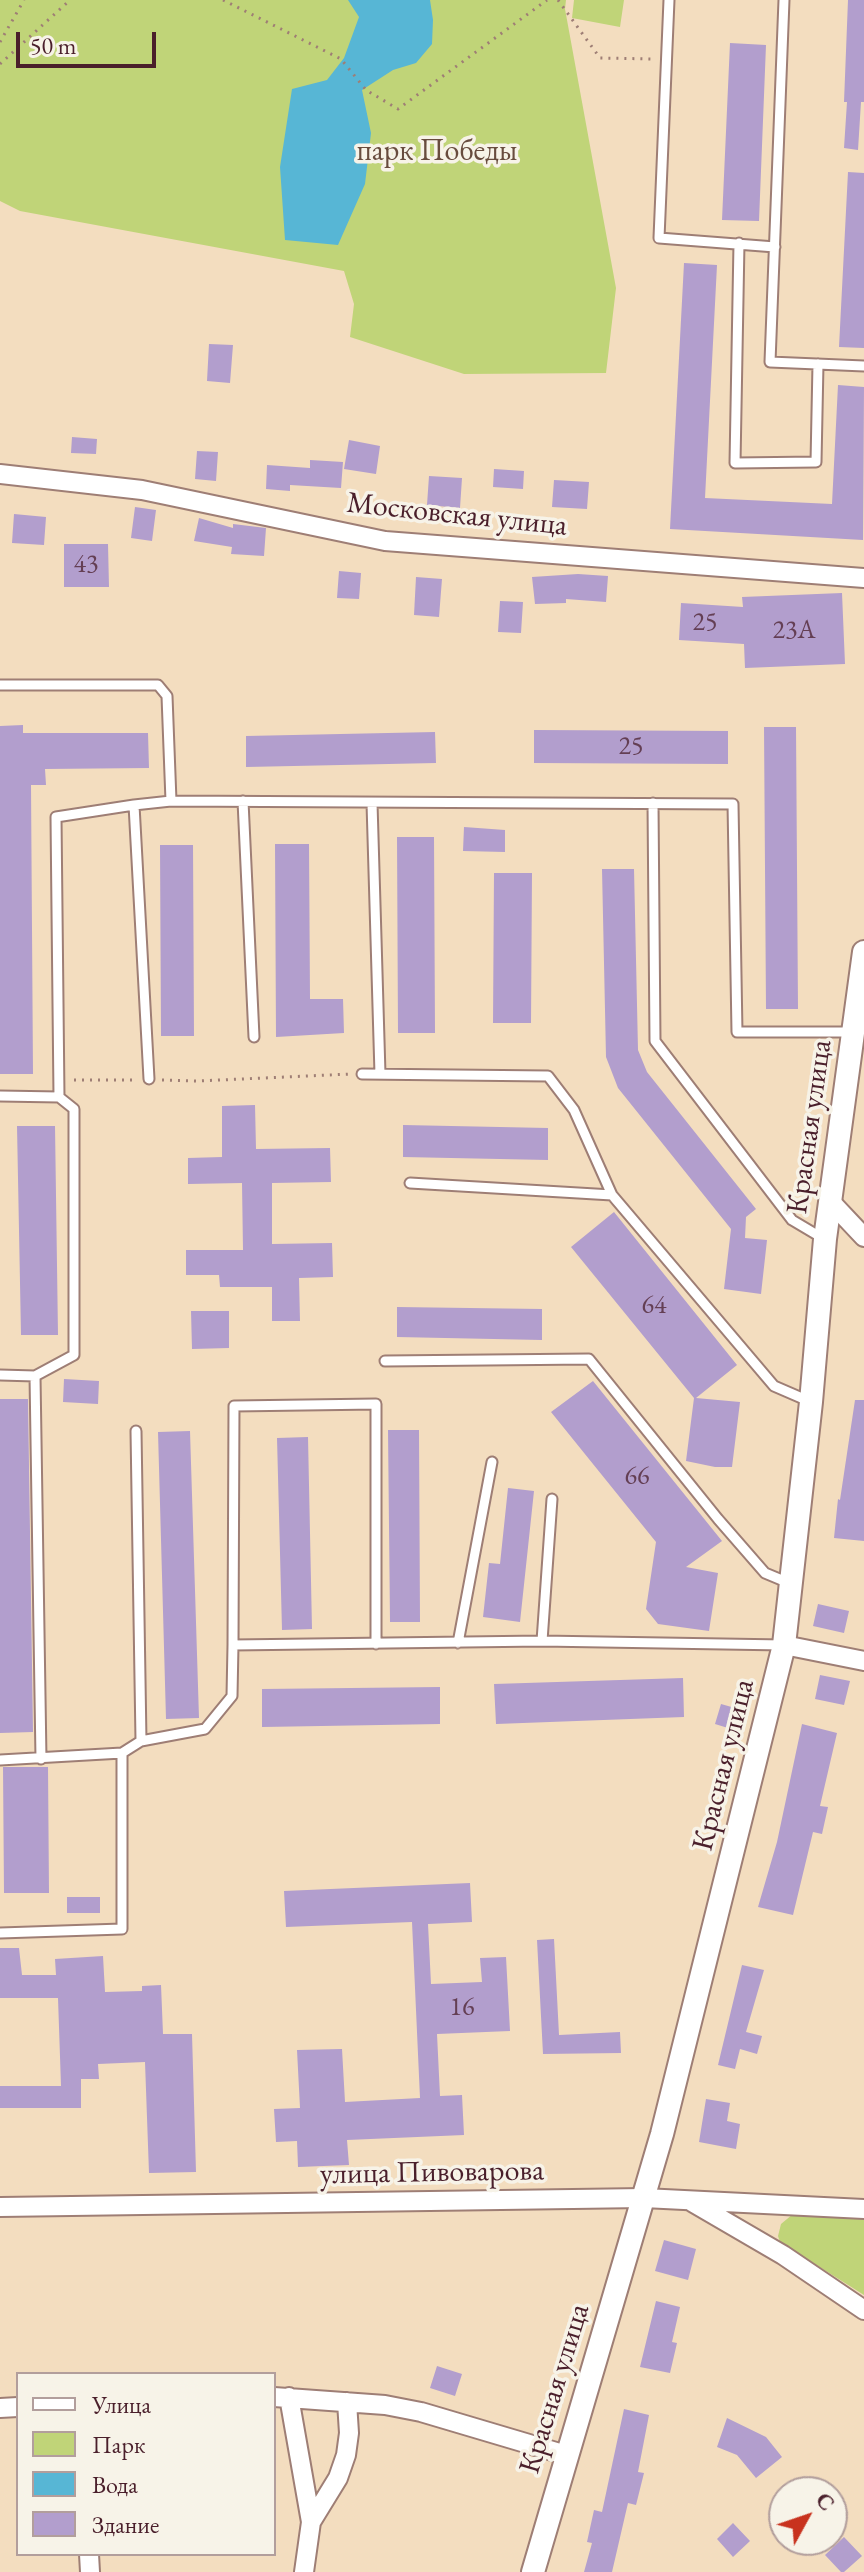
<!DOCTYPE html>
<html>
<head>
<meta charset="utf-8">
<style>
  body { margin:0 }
  #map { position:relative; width:864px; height:2572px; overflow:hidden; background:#f3ddbf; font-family:"EB Garamond",serif }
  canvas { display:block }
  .legend { position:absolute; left:16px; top:2372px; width:260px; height:184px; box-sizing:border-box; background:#f7f3e8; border:2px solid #b29e9c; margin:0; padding:10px 14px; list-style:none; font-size:24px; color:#4a1f2b }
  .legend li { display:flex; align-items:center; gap:16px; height:40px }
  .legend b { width:40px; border:2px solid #b29e9c }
  .north { position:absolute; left:768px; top:2476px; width:80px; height:80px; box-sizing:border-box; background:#f7f3e8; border:2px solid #b29e9c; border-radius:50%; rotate:50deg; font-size:22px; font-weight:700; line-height:32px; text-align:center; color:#4a1f2b }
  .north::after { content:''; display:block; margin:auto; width:28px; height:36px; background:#c8321e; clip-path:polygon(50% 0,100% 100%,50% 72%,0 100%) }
  .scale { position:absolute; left:16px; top:32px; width:140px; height:36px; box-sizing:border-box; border:4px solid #4a1f2b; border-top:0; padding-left:10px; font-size:24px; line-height:28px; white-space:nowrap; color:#4a1f2b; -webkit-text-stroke:6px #f7f3e8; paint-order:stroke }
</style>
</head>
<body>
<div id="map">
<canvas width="864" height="2572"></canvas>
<ul class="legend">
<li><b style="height:10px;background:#fff"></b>Улица</li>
<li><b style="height:22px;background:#c0d478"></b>Парк</li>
<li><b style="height:22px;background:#57b6d5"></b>Вода</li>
<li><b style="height:22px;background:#b29ecd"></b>Здание</li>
</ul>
<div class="north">С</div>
<div class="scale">50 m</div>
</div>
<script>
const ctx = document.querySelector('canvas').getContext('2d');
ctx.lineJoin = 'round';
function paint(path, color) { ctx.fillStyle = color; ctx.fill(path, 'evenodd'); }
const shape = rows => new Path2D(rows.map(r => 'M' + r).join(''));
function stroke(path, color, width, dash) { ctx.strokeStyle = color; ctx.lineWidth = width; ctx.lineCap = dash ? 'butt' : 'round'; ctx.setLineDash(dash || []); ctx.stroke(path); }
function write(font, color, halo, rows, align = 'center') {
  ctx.font = font + ' "EB Garamond",serif'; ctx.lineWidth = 7; ctx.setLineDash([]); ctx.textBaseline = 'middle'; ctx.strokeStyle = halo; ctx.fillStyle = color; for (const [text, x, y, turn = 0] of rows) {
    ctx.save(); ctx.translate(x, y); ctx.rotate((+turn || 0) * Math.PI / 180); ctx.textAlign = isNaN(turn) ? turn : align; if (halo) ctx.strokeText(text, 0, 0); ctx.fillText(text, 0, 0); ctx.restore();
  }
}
paint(shape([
  [0,0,566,0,565,9,616,288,606,373,464,374,350,337,354,304,344,271,20,211,0,201],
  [574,0,624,0,620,27,572,18],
  [793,2214,864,2218,864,2295,780,2242,778,2236,781,2224]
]), '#c0d478');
paint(shape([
  [348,0,430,0,433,20,432,44,416,63,393,70,362,90,371,133,365,184,338,245,285,240,280,167,292,89,327,80,344,58,359,17]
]), '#57b6d5');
paint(shape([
  [848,0,864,0,864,102,861,102,858,150,844,148,847,102,844,102],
  [730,43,766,45,759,221,722,220],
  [848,172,864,173,864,348,839,347],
  [684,263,717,265,705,498,832,504,838,385,864,387,863,540,670,529],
  [209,344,233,345,230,383,207,381],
  [72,437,97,439,96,454,71,453],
  [349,440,380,446,376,474,344,469],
  [197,451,218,452,216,481,195,479],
  [310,460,343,462,341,488,290,485,290,491,266,489,267,465,310,468],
  [494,469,524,471,523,489,493,487],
  [429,476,462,478,460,508,427,505],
  [554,480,589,482,587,509,552,507],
  [135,507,156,510,152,541,131,538],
  [14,514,46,517,44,545,12,543],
  [199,518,233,528,233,524,266,528,264,556,231,554,232,547,194,541],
  [64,544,108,544,109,587,64,587],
  [339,571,361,573,359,599,337,598],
  [578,574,608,576,606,602,566,599,566,603,535,604,532,577],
  [416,577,442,579,439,617,414,615],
  [842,593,845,664,745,668,744,644,679,640,681,603,743,607,742,597],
  [500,601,523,602,521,633,498,632],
  [23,725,23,733,148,733,149,768,45,769,46,785,31,785,33,1074,0,1074,0,726],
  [764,727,796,727,798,1009,766,1009],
  [534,730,728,731,728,764,534,763],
  [435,732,436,763,246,767,246,736],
  [464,827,505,830,505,852,463,851],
  [397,837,434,837,435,1033,398,1033],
  [275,844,309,844,310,999,343,999,344,1033,276,1037],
  [160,845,193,845,194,1036,161,1036],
  [602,869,634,869,638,1050,647,1072,756,1209,746,1217,745,1238,767,1240,761,1294,724,1289,731,1229,618,1088,606,1057],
  [494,873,532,873,531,1023,493,1023],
  [255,1105,256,1149,330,1148,331,1182,272,1183,272,1244,332,1243,333,1277,299,1278,300,1321,272,1321,272,1287,220,1287,219,1275,186,1275,186,1250,243,1250,242,1183,188,1184,188,1158,222,1157,222,1106],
  [403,1125,548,1128,548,1160,403,1157],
  [17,1126,55,1126,58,1335,21,1335],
  [614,1212,737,1365,696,1398,740,1402,732,1467,715,1467,686,1461,694,1398,571,1247],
  [397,1307,542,1309,542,1340,397,1337],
  [191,1311,229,1311,229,1348,192,1349],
  [64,1379,99,1381,98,1404,63,1402],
  [593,1381,722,1541,686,1567,718,1573,709,1631,658,1624,646,1609,656,1542,551,1412],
  [0,1399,28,1399,33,1732,0,1733],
  [855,1400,864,1400,864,1541,834,1538,838,1499,840,1500],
  [388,1430,419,1430,420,1622,390,1622],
  [190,1431,199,1718,166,1719,158,1432],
  [308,1437,312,1629,282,1630,277,1438],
  [508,1488,534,1491,520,1622,483,1617,489,1563,500,1564],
  [818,1604,849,1611,844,1633,813,1626],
  [820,1675,850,1681,844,1705,815,1699],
  [683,1678,684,1717,496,1724,494,1684],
  [440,1687,440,1724,262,1727,262,1689],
  [721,1704,735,1708,728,1728,715,1724],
  [802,1724,837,1733,820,1806,828,1807,822,1834,813,1832,793,1915,758,1907,777,1842],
  [3,1767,48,1767,49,1893,4,1893],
  [470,1883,472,1922,428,1924,431,1984,482,1982,480,1958,506,1957,510,2031,437,2034,440,2096,462,2095,464,2135,347,2140,349,2165,298,2167,297,2141,276,2142,274,2109,300,2108,297,2050,342,2049,345,2102,420,2098,412,1922,286,1927,284,1891],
  [67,1897,100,1897,100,1913,67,1913],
  [554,1939,559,2035,620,2032,621,2053,543,2054,537,1940],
  [0,1948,19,1948,22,1975,56,1975,55,1959,103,1956,105,1992,142,1991,142,1986,161,1985,163,2034,192,2034,196,2172,149,2173,145,2062,98,2064,99,2079,81,2079,81,2108,0,2108,0,2086,61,2086,58,1998,0,1998],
  [742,1965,764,1970,746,2032,762,2036,757,2054,740,2049,735,2069,718,2065],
  [706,2099,730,2103,727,2121,740,2124,736,2149,699,2142],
  [664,2240,696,2249,688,2280,655,2271],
  [656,2301,680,2307,672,2342,677,2343,670,2373,640,2367],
  [437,2366,462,2374,455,2396,430,2388],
  [624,2409,649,2415,638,2472,644,2473,636,2505,628,2503,612,2572,584,2572,592,2543,587,2542,594,2510,602,2512],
  [727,2418,766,2437,782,2457,756,2478,737,2455,717,2447],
  [733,2523,750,2541,733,2557,717,2539],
  [844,2537,862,2556,844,2572,841,2572,825,2555]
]), '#b29ecd');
const service = shape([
  [669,0,659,238,775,247],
  [784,0,770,362,864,366],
  [739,243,735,463,816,462,818,364],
  [0,685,158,685,167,696,171,801,733,804,737,1032,851,1032],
  [243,801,254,1037],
  [372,803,380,1074],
  [653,803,655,1041,792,1220,824,1239],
  [362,1074,548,1076,574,1110,612,1195],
  [149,1079,134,805,171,801],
  [0,1096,59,1097,56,817,134,805],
  [410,1183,612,1195,774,1386,811,1402],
  [385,1361,589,1359,718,1519,765,1573,789,1583],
  [0,1375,35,1376,41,1759],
  [35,1376,74,1355,74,1109,59,1097],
  [136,1431,141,1741],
  [542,1641,552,1499],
  [458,1643,492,1462],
  [233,1645,234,1406,376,1404,376,1644],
  [0,1760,122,1753,141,1741,205,1729,232,1696,233,1645,542,1641,784,1645],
  [0,1933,122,1929,122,1753]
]);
const minor = shape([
  [0,474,142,490,385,541,864,578],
  [830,1201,864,1237],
  [784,1645,864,1661],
  [692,2202,783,2255,864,2310],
  [0,2207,644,2198,864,2209],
  [274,2397,385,2405,421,2412,566,2455],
  [289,2397,311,2522,304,2572],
  [0,2408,18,2407],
  [311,2522,338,2478,346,2455,349,2433,347,2402],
  [89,2554,90,2572]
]);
const tertiary = shape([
  [533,2572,662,2134,784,1645,811,1402,825,1239,864,952]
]);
stroke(service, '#9e7e75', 13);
stroke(minor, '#9e7e75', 22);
stroke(tertiary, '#9e7e75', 26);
stroke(shape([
  [223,0,341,59,366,90,398,109,547,0],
  [558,0,600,58,652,59],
  [0,42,24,0],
  [0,64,70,0],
  [74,1080,135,1080],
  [162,1080,198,1081,351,1074]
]), '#9e7e75', 3, [2, 6]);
stroke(service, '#fff', 9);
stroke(minor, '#fff', 18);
stroke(tertiary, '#fff', 22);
write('26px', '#643f54', null, [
  ["43",86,565],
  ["25",705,623],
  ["23А",794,631],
  ["25",631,747],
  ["64",654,1306],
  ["66",637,1477],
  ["16",462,2008]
]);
write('30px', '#684c3e', '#f7f3e8', [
  ["парк Победы",437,152]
]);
write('30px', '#4a1f2b', '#f7f3e8', [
  ["Московская улица",457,515,6],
  ["Красная улица",810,1127,-82],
  ["Красная улица",724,1765,-76],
  ["улица Пивоварова",432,2173,-1],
  ["Красная улица",555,2389,-73]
]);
</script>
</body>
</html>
